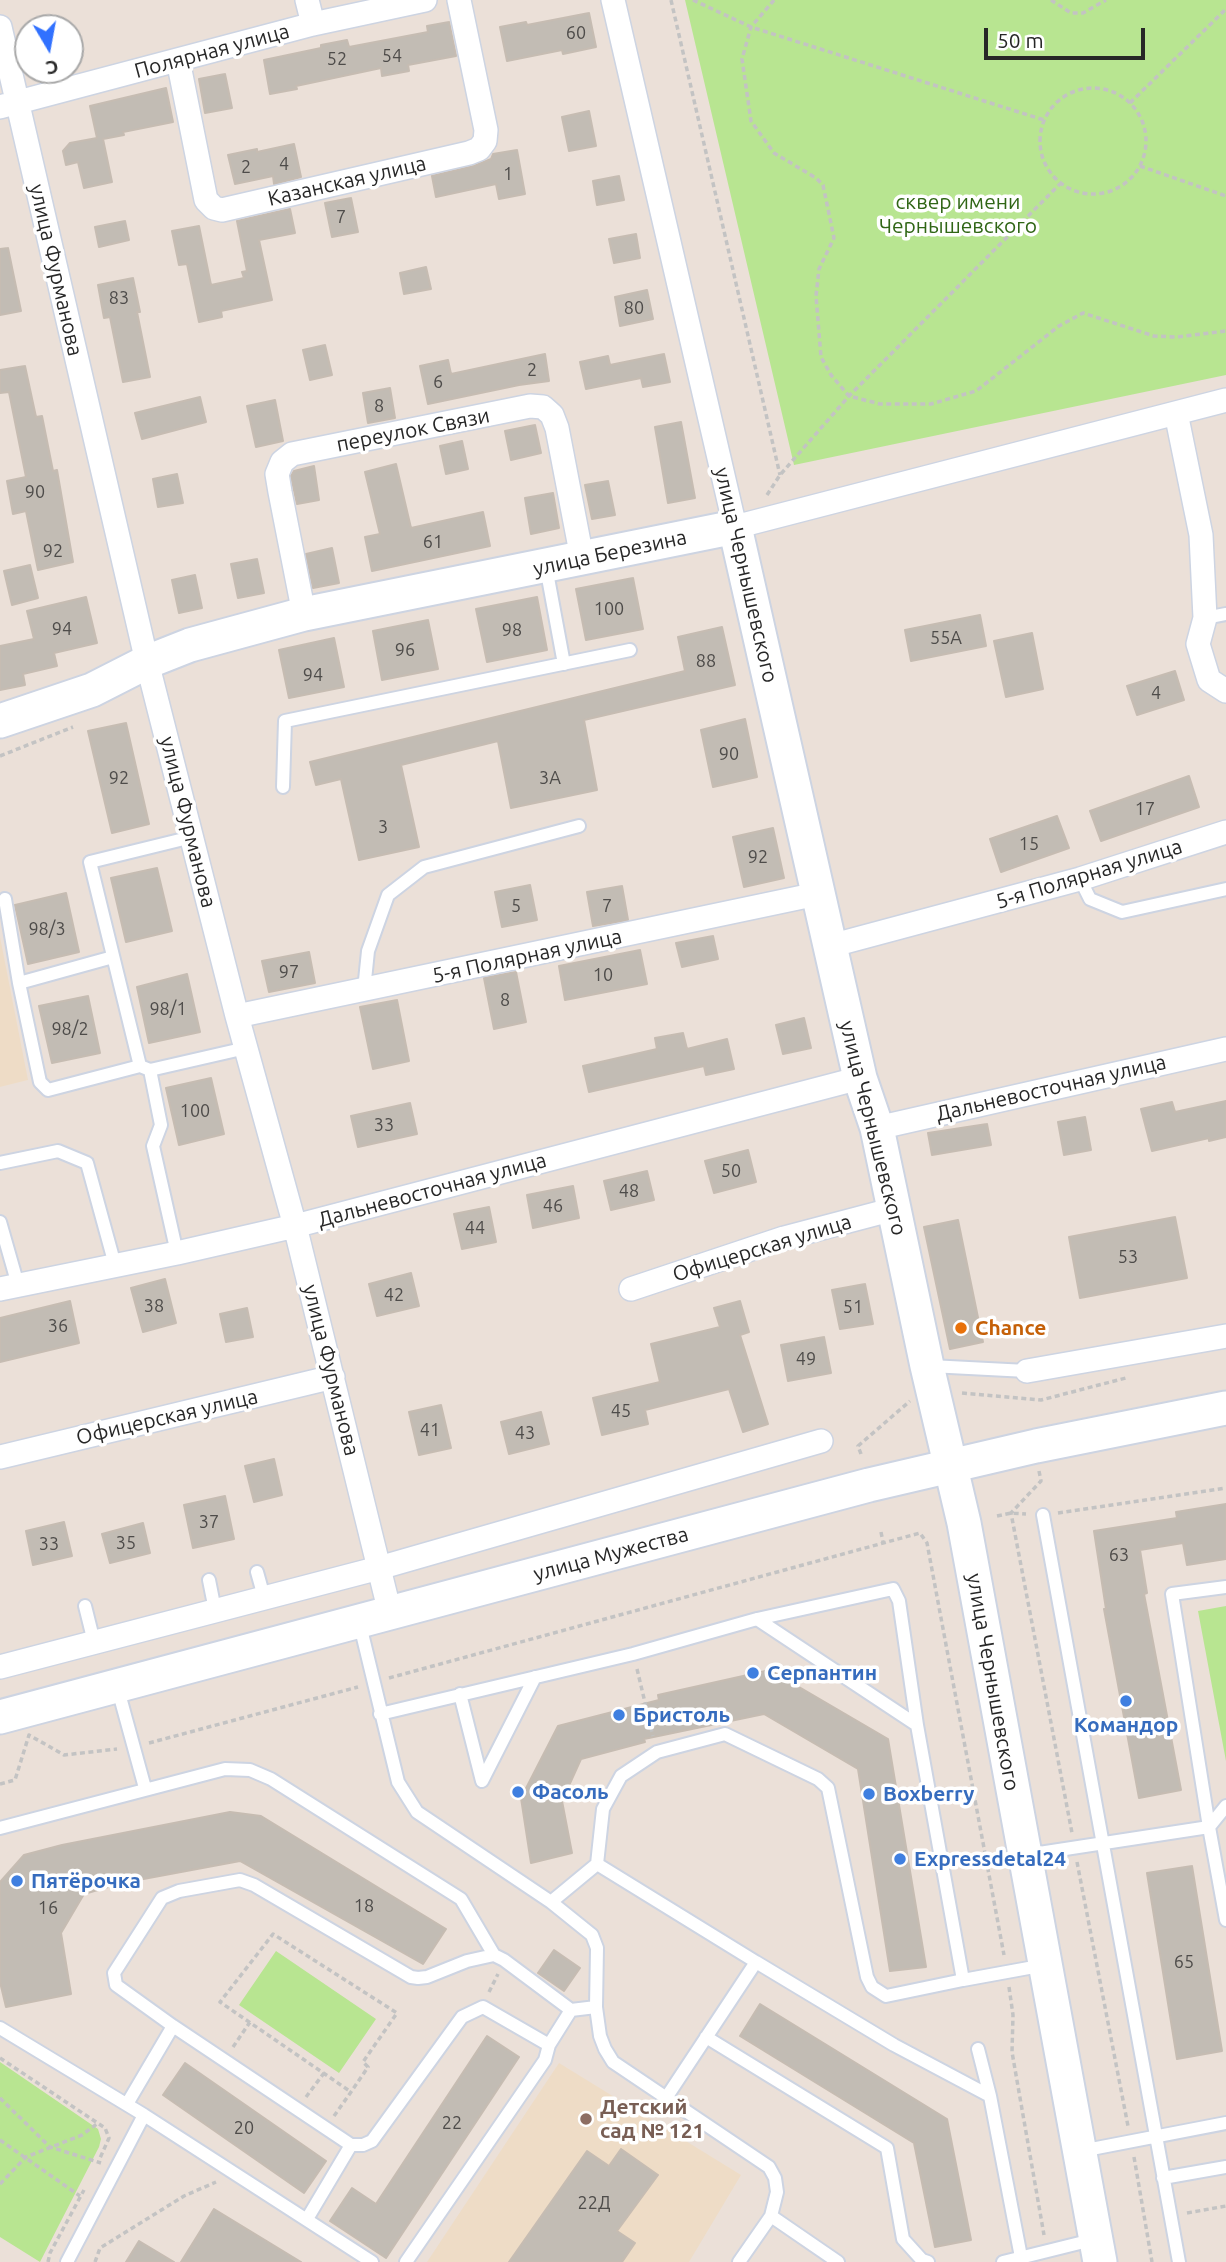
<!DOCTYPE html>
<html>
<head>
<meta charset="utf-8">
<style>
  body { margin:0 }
  #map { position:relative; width:1226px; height:2262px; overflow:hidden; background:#ebe0d8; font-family:Ubuntu,sans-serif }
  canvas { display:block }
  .north { position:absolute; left:14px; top:14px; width:70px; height:70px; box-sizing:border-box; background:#fff; border:2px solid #a9a9a9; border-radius:50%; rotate:170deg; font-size:19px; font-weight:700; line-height:28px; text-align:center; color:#272727 }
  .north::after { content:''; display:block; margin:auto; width:24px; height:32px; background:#3171ff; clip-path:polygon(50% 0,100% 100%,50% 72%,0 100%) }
  .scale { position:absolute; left:984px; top:28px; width:161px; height:32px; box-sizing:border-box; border:4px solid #272727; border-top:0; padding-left:9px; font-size:21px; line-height:24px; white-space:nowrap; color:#272727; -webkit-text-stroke:5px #fff; paint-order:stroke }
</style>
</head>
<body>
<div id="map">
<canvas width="1226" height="2262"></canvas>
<div class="north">С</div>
<div class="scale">50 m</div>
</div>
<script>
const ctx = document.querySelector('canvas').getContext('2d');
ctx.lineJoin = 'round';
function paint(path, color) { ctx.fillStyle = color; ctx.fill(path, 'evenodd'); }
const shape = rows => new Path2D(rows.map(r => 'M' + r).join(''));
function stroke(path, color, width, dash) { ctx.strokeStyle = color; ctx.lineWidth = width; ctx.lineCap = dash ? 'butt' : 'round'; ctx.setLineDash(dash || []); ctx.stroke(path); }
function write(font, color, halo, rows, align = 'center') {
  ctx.font = font + ' Ubuntu,sans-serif'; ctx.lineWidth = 7; ctx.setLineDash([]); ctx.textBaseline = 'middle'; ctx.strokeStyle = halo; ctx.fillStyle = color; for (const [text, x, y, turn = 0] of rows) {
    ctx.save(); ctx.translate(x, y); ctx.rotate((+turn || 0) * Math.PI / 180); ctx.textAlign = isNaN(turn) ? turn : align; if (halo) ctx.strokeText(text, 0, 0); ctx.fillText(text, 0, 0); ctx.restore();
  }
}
paint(shape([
  [0,937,28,1080,0,1087],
  [559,2063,741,2175,689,2262,427,2262]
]), '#eedcc6');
paint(shape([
  [685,0,1226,0,1226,375,794,465],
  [1226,1606,1226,1761,1198,1611],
  [276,1951,376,2019,339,2073,239,2005],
  [0,2062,98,2129,101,2139,99,2147,40,2262,0,2237]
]), '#b8e591');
const building = shape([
  [589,13,596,47,563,54,562,50,507,61,500,27,526,22,527,25,589,13],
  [449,22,456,56,408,65,409,71,382,76,381,68,296,86,297,89,270,94,264,60,321,48,321,45,347,40,349,47,428,32,427,26,449,22],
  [225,74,232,108,205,113,199,79,225,74],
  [166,88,173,122,123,132,124,135,103,139,112,182,84,188,78,162,66,165,63,151,70,143,97,138,90,106,166,88],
  [589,111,596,146,569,151,562,117,589,111],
  [294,144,301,177,274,184,273,176,235,184,228,155,257,149,257,152,294,144],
  [517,150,525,194,499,199,496,184,436,197,432,176,474,166,491,159,493,154,517,150],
  [619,176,624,200,597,205,593,181,619,176],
  [351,198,358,232,332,237,325,203,351,198],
  [290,209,295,233,259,240,272,300,221,311,222,317,199,322,187,264,179,265,172,231,199,226,211,285,244,278,242,272,247,271,237,221,290,209],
  [125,221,129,240,99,247,95,227,125,221],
  [636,234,640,258,614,263,609,239,636,234],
  [8,248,21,311,0,315,0,249,8,248],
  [426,267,431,289,404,294,400,273,426,267],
  [133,278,140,312,137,312,150,377,123,382,110,317,104,318,98,285,133,278],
  [647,290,653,319,620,326,615,297,647,290],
  [325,345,332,375,310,380,303,350,325,345],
  [545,354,549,381,519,385,428,404,420,366,448,360,451,374,545,354],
  [664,354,670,382,643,387,641,378,586,389,580,362,608,356,610,365,664,354],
  [25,366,36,417,42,416,53,471,57,470,73,562,38,570,26,511,13,514,7,481,26,477,9,392,0,393,0,370,25,366],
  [390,388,395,418,368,423,363,393,390,388],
  [200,397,206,422,142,439,135,413,200,397],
  [275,400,283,441,256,447,247,406,275,400],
  [681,422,695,498,668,503,655,427,681,422],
  [535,425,541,453,511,460,505,431,535,425],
  [462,441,468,469,446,474,440,446,462,441],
  [396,464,411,528,483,512,490,546,372,571,365,537,380,534,365,472,396,464],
  [314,466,319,500,297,504,291,476,294,471,314,466],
  [177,474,183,503,158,507,153,479,177,474],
  [608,481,615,515,592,519,585,485,608,481],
  [553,493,559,528,531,534,525,498,553,493],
  [332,548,339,583,313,588,306,554,332,548],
  [257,559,264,593,238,598,231,564,257,559],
  [30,565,38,598,12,605,4,571,30,565],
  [195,575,202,608,179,613,172,580,195,575],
  [633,578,643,629,586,640,576,589,633,578],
  [86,597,97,643,54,653,57,666,23,674,25,685,0,690,0,646,34,639,27,611,86,597],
  [537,597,547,650,487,662,476,609,537,597],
  [980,615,986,646,911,661,905,630,980,615],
  [428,620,438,669,382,680,373,631,428,620],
  [722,627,735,685,584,720,597,790,511,808,498,741,401,765,419,847,359,860,341,779,316,785,310,762,685,671,678,637,722,627],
  [1032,633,1043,689,1006,697,994,641,1032,633],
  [334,638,344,687,289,698,279,650,334,638],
  [1175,671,1184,700,1137,715,1127,686,1175,671],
  [745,719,757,777,713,787,701,730,745,719],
  [126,723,149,824,112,833,88,731,126,723],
  [1189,776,1199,807,1101,841,1090,811,1189,776],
  [1057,816,1069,848,1001,872,990,839,1057,816],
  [773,828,784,878,744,887,733,837,773,828],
  [157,868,172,931,126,942,111,878,157,868],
  [530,885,537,920,502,927,495,892,530,885],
  [622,886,628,920,593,926,587,892,622,886],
  [66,893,79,952,28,964,15,905,66,893],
  [713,936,718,959,682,967,676,943,713,936],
  [640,950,647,984,565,1000,559,966,640,950],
  [309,952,315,983,269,992,262,961,309,952],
  [516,972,526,1022,494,1029,484,978,516,972],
  [187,974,200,1032,149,1043,137,987,187,974],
  [88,996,100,1053,52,1063,39,1006,88,996],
  [397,1000,409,1061,373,1069,360,1007,397,1000],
  [804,1018,811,1048,783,1054,776,1025,804,1018],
  [683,1033,687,1049,727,1039,734,1069,706,1075,704,1066,589,1092,583,1066,657,1049,655,1038,683,1033],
  [211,1078,224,1134,179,1145,166,1088,211,1078],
  [1226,1101,1226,1137,1209,1141,1209,1138,1152,1151,1141,1109,1172,1102,1175,1112,1226,1101],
  [410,1103,417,1134,358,1147,351,1116,410,1103],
  [1085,1117,1091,1150,1064,1155,1058,1122,1085,1117],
  [987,1124,991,1145,932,1155,928,1133,987,1124],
  [748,1150,756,1182,714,1193,705,1161,748,1150],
  [647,1171,654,1200,611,1210,604,1181,647,1171],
  [573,1186,579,1218,533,1228,527,1195,573,1186],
  [489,1207,496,1242,462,1249,454,1214,489,1207],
  [1175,1217,1187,1278,1080,1298,1069,1237,1175,1217],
  [958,1220,983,1342,950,1349,924,1227,958,1220],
  [411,1273,419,1306,377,1316,369,1284,411,1273],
  [165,1279,176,1323,143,1332,131,1288,165,1279],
  [865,1284,873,1324,840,1329,832,1290,865,1284],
  [70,1301,79,1343,0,1362,0,1318,70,1301],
  [740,1301,749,1332,740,1335,768,1424,743,1432,729,1389,645,1410,648,1424,602,1435,593,1398,660,1382,651,1344,720,1327,714,1308,740,1301],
  [247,1308,253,1337,226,1342,220,1314,247,1308],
  [824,1337,831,1373,788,1381,781,1345,824,1337],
  [441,1405,451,1448,419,1455,409,1412,441,1405],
  [541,1412,549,1444,509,1454,501,1422,541,1412],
  [274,1459,282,1495,254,1502,245,1466,274,1459],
  [225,1496,234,1539,193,1548,184,1505,225,1496],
  [1226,1504,1226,1559,1187,1565,1183,1543,1140,1550,1147,1593,1144,1594,1181,1790,1139,1798,1104,1609,1106,1609,1094,1531,1177,1518,1176,1512,1226,1504],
  [64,1522,72,1556,33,1565,26,1531,64,1522],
  [143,1523,150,1553,110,1563,102,1534,143,1523],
  [770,1670,888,1739,926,1967,890,1971,858,1769,764,1714,644,1739,645,1742,581,1759,562,1801,572,1853,531,1863,521,1798,558,1726,659,1700,658,1695,770,1670],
  [230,1812,261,1816,446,1929,423,1964,240,1861,122,1883,84,1894,61,1933,71,1994,6,2007,0,1982,0,1882,24,1855,62,1845,230,1812],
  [1192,1866,1222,2051,1177,2059,1147,1873,1192,1866],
  [554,1950,580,1968,564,1991,538,1973,554,1950],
  [760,2004,947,2119,971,2240,935,2247,914,2143,740,2036,760,2004],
  [487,2036,519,2057,386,2258,330,2221,352,2188,376,2204,487,2036],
  [185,2063,326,2161,304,2193,163,2095,185,2063],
  [621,2149,658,2175,617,2231,635,2243,622,2262,509,2262,587,2151,609,2166,621,2149],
  [214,2209,301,2262,181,2262,214,2209],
  [139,2241,174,2262,126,2262,139,2241]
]);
paint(building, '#c2bcb4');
stroke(building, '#c6bcb2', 2);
const lane = shape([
  [546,567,564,664],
  [1205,618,1226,614],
  [283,787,285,721,630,650],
  [1080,879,1090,899,1122,912,1226,889],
  [5,899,19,983],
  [113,957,19,983,40,1082,48,1090,140,1066],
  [364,990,368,951,388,895,424,867,579,826],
  [150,1070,140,1066,90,862,192,837],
  [0,1163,58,1151,87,1163,115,1265],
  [0,1222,18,1285],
  [177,1253,153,1146,161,1125,150,1070,246,1048],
  [930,1366,1027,1371],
  [1043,1515,1179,2262],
  [257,1572,264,1597],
  [209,1580,215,1610],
  [1226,1587,1172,1594,1209,1827,1226,1920],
  [85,1606,94,1642],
  [757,1619,917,1725],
  [359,1621,398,1782,417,1812,551,1902,592,1935,597,1948,596,2007,600,2036,605,2049,613,2062,769,2167,775,2178,777,2192,771,2216,838,2262],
  [117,1686,145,1788],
  [460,1694,482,1781],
  [380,1714,633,1654,757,1619,893,1589,899,1601,917,1725,963,1980],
  [482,1781,535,1677],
  [0,1828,225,1769,250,1770,271,1779,461,1899,494,1955,504,1960,571,2010],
  [1026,1855,1209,1827,1226,1806],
  [597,1864,756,1962],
  [551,1902,597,1864,603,1809,621,1776,657,1752,725,1734,818,1779,828,1788,867,1977,872,1987,886,1996,963,1980,1045,1965],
  [0,2028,144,2115,372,2262],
  [706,2037,887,2148,903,2239,922,2260,928,2262],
  [978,2049,990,2096,1021,2257],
  [666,2098,756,1962,894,2045,990,2096],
  [127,2104,173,2026],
  [351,2145,173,2026,116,1985,114,1973,162,1898,179,1891,240,1880,254,1885,411,1977,418,1978,427,1977,467,1961,494,1955],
  [1081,2151,1226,2123],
  [1163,2178,1226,2167],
  [307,2219,351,2145,363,2145,372,2141,462,2017,483,2007,549,2045],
  [67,2262,144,2115],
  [406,2262,545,2060,549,2045,571,2010,596,2007],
  [739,2262,771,2216],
  [1003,2262,1096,2239]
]);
const street = shape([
  [307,0,313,24],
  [613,0,735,527,1226,400],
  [0,27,147,662,237,1016,295,1226,390,1613],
  [178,60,206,200,214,208,222,210,469,153,479,149,485,141,486,130,459,0],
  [0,107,313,24,425,0],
  [1176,413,1201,535,1205,618,1198,644,1209,680,1226,691],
  [304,614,280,492,277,474,282,462,292,454,530,406,543,407,552,415,557,428,582,558],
  [830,946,1080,879,1226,832],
  [237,1016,817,894],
  [877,1128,1226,1049],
  [0,1289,177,1253,295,1226,860,1078],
  [631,1289,784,1238,894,1209],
  [1027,1371,1226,1336],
  [0,1457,333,1377],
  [0,1667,379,1568,821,1441]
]);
const secondary = shape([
  [0,721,92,690,147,662,190,645,304,614,735,527,860,1078,877,1128,927,1366,964,1523,1100,2262],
  [0,1717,869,1485,1036,1446,1226,1408]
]);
stroke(lane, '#cdd4e2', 16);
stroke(street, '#cdd4e2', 26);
stroke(secondary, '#cdd4e2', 37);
stroke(shape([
  [671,0,780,475],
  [693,0,751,27,1044,120],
  [774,0,751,27,742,59,751,121,774,153,816,178,823,185,834,238,819,269,816,296,821,357,831,375,849,396,880,404,931,404,976,391,1059,326,1083,313,1154,336,1177,337,1226,331],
  [1051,0,1071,13,1083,13,1106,0],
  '1040 141a53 53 0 1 1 106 0a53 53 0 1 1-106 0Z',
  [1130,103,1226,9],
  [1140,166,1226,196],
  [767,495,780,475,849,396,1060,184],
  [0,756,73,727],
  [962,1393,1041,1400,1126,1378],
  [861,1454,858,1446,910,1401],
  [1039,1471,1041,1481,1011,1513,1072,1833],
  [1058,1513,1226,1488],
  [997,1516,1011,1513,1026,1514],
  [881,1532,883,1542],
  [637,1669,653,1736],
  [389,1678,920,1533,927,1543,1004,1955],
  [149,1743,358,1687],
  [0,1784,15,1780,29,1735,64,1755,117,1749],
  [1077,1862,1128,2126],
  [1009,1987,1013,2015,1012,2052,1044,2235],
  [489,1992,498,1974],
  [233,2047,250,2022],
  [0,2058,105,2128,109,2138,100,2158],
  [306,2097,324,2073],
  [0,2098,50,2147,101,2163],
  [334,2116,351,2092,368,2067,363,2062,397,2013,273,1934,220,2002,351,2092],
  [0,2140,80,2196],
  [1134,2157,1152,2262],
  [0,2184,26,2157,82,2135,98,2123],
  [1187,2213,1226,2206],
  [48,2262,50,2253,84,2190],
  [95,2262,100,2248,184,2196,216,2182]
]), '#c3c3c3', 3.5, [5, 3.5]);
stroke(lane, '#fff', 12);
stroke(street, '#fff', 23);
stroke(secondary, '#fff', 33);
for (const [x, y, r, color] of [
  [961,1328,7,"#e8710a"],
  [753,1673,7,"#3f7fe0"],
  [1126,1701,7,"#3f7fe0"],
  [619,1715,7,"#3f7fe0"],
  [518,1792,7,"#3f7fe0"],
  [869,1794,7,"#3f7fe0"],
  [900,1859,7,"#3f7fe0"],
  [17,1881,7,"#3f7fe0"],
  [586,2119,7,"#8d6e63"]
]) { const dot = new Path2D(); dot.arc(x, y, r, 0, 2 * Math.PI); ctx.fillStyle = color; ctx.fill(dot); stroke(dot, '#fff', 2.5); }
write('18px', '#4e4c4a', null, [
  ["60",576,33],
  ["54",392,56],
  ["52",337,59],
  ["4",284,164],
  ["2",246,167],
  ["1",508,174],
  ["7",341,217],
  ["83",119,298],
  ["80",634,308],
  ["2",532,370],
  ["6",438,382],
  ["8",379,406],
  ["90",35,492],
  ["61",433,542],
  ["92",53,551],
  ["100",609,609],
  ["94",62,629],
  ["98",512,630],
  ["55А",946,638],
  ["96",405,650],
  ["88",706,661],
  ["94",313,675],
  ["4",1156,693],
  ["90",729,754],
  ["92",119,778],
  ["3А",550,778],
  ["17",1145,809],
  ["3",383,827],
  ["15",1029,844],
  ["92",758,857],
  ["5",516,906],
  ["7",607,906],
  ["98/3",47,929],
  ["97",289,972],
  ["10",603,975],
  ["8",505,1000],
  ["98/1",168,1009],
  ["98/2",70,1029],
  ["100",195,1111],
  ["33",384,1125],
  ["50",731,1171],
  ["48",629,1191],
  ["46",553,1206],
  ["44",475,1228],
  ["53",1128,1257],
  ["42",394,1295],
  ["38",154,1306],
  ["51",853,1307],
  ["36",58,1326],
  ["49",806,1359],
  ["45",621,1411],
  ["41",430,1430],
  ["43",525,1433],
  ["37",209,1522],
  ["35",126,1543],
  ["33",49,1544],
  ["63",1119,1555],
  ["18",364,1906],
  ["16",48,1908],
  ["65",1184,1962],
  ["22",452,2123],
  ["20",244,2128],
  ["22Д",594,2203]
]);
write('21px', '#272727', '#fff', [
  ["Полярная улица",212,51,-15],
  ["Казанская улица",347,181,-13],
  ["улица Фурманова",56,270,77],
  ["переулок Связи",413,430,-11],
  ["улица Березина",610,553,-12],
  ["улица Чернышевского",746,575,77],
  ["улица Фурманова",188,822,76],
  ["5-я Полярная улица",1089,874,-17],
  ["5-я Полярная улица",527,956,-12],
  ["Дальневосточная улица",1051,1088,-13],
  ["улица Чернышевского",873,1128,76],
  ["Дальневосточная улица",432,1190,-15],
  ["Офицерская улица",762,1248,-17],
  ["улица Фурманова",331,1370,76],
  ["Офицерская улица",167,1417,-13],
  ["улица Мужества",611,1554,-15],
  ["улица Чернышевского",993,1682,80]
]);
write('21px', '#306616', '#fff', [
  ["сквер имени",958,202],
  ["Чернышевского",958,226]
]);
write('bold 21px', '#c56008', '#fff', [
  ["Chance",975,1328]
], 'left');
write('bold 21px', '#366cbe', '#fff', [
  ["Серпантин",767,1673],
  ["Бристоль",633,1715],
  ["Командор",1126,1725,"center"],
  ["Фасоль",532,1792],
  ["Boxberry",883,1794],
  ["Expressdetal24",914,1859],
  ["Пятёрочка",31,1881]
], 'left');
write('bold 21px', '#785e54', '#fff', [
  ["Детский",600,2107],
  ["сад № 121",600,2131]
], 'left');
</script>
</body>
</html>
